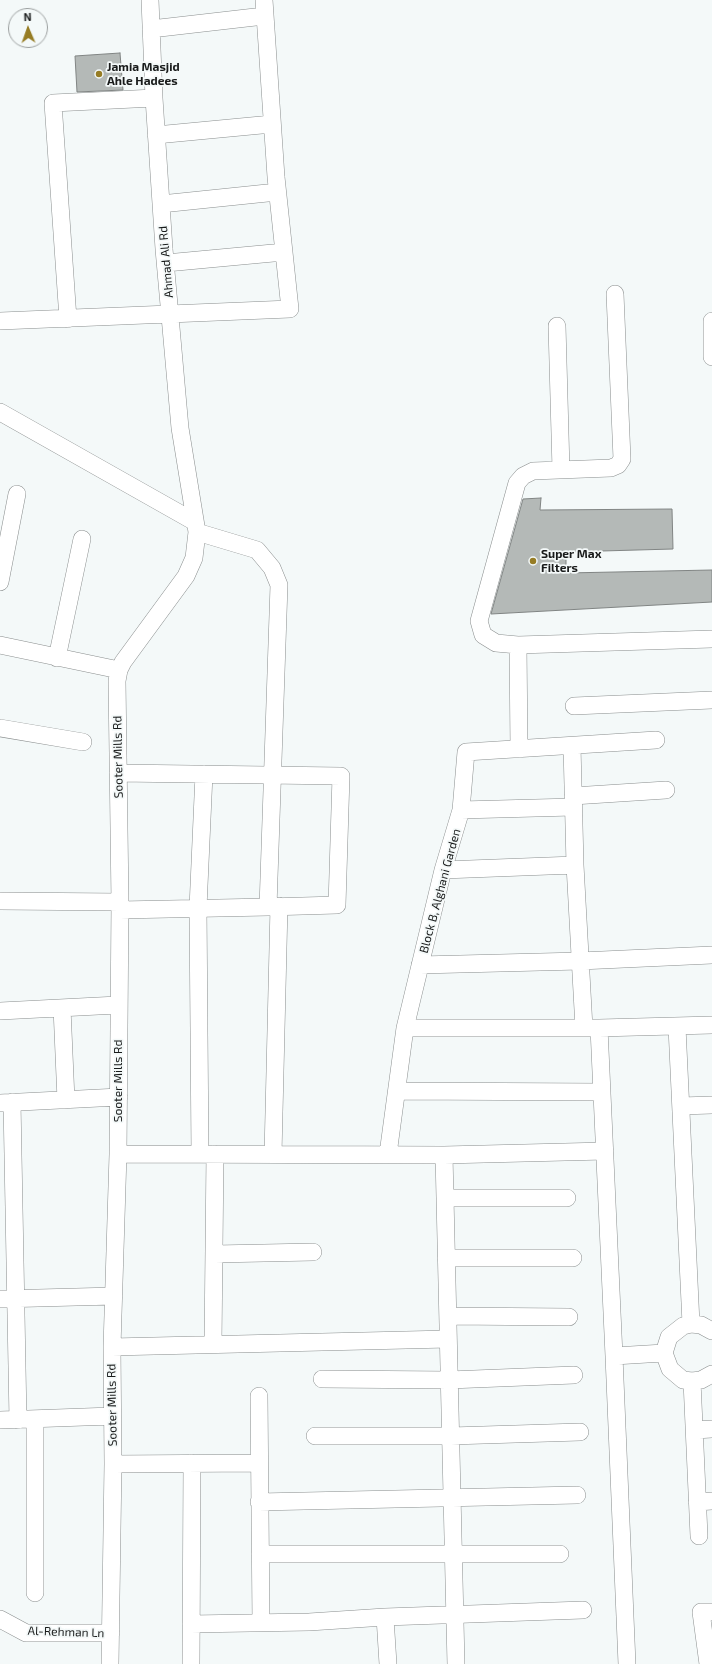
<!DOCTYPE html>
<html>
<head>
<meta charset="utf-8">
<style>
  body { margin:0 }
  #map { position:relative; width:712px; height:1664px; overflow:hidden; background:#f4f9f9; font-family:"Exo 2",sans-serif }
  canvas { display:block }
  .north { position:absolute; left:8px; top:8px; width:40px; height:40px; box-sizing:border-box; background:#f4f9f9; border:1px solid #9ca0a0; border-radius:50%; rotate:358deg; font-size:11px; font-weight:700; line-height:16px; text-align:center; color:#191b1b }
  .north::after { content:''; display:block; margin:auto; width:14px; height:18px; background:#967c24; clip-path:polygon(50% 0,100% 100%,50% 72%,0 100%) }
</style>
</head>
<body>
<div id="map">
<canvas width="712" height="1664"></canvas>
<div class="north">N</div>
</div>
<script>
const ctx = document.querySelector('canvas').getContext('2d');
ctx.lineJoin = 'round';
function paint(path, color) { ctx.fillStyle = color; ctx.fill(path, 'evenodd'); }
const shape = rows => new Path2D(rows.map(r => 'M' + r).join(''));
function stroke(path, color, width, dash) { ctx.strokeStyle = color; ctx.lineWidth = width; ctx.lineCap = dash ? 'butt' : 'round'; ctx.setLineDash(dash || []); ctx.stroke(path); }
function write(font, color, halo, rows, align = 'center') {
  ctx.font = font + ' "Exo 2",sans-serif'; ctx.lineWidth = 3.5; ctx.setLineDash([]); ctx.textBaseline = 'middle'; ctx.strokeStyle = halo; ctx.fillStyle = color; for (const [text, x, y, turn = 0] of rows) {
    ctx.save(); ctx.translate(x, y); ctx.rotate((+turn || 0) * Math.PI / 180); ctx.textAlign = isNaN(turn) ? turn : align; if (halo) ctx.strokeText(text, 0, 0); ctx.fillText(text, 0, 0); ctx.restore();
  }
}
const building = shape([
  [120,53,123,90,77,92,75,56,120,53],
  [541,498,540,510,672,509,673,549,566,552,566,573,712,570,712,602,491,614,523,499,541,498]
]);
paint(building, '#b4b9b7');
stroke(building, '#818584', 1);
const minor = shape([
  [151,29,264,16],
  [156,135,272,124],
  [161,204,277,192],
  [166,263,284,252],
  [615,294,622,459,618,465,611,468,533,471,523,476,517,483,479,621,483,635,496,643,518,645,712,639],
  [68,319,53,103,154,98],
  [0,321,290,309,276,177,264,0],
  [712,321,712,357],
  [557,326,561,470],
  [0,412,195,522],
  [0,582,17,494],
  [0,645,119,670],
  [518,645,519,749],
  [57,658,82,539],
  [574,706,712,700],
  [0,728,83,742],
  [572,746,575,865,584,1028],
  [118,773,341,776,337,905,268,907],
  [573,796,666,790],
  [461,810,573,807],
  [443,870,575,865],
  [0,901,120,902],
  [120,910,268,907,279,585,272,568,257,550,197,532],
  [420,965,580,961,712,955],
  [62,1008,66,1100],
  [0,1011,118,1005],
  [677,1027,691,1324],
  [405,1028,599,1028,614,1356],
  [599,1028,712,1025],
  [397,1091,602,1092],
  [12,1102,18,1420],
  [0,1103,119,1097],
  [681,1106,712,1105],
  [118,1154,444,1155,605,1151],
  [200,1154,198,908,204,774],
  [273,1154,279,906],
  [388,1154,405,1028,443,870,461,810,466,752,656,740],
  [444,1155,456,1664],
  [445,1198,567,1198],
  [215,1254,313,1252],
  [446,1258,573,1258],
  [0,1299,114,1296],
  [448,1316,569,1317],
  [712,1331,701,1325,691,1324,683,1326,669,1337,664,1353,670,1369,683,1380,692,1381,701,1380,712,1374],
  [213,1344,215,1154],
  [112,1347,448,1339],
  [322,1379,449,1380,574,1375],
  [692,1381,699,1536],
  [259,1396,261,1623],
  [0,1420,112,1416],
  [695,1430,712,1429],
  [315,1436,451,1436,580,1432],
  [113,1464,258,1463],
  [259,1502,577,1495],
  [697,1502,712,1501],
  [260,1554,560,1554],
  [35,1593,35,1419],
  [385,1617,388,1664],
  [0,1619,26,1633,111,1633],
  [191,1624,309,1622,385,1617,583,1610],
  [110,1664,113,1464,112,1347,118,1154,120,902,117,681,119,670,123,662,186,576,194,558,197,532,180,428,164,249,154,98,150,0],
  [191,1664,192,1463],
  [627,1664,614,1356,664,1353],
  [708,1664,701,1612,712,1612]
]);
stroke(minor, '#8a8e8e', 18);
stroke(minor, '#fff', 17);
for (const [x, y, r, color] of [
  [99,74,4,"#967c24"],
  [533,561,4,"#967c24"]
]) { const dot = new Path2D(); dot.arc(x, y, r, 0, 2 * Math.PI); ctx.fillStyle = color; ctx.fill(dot); stroke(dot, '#f4f9f9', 1.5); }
write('bold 12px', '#191b1b', '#f4f9f9', [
  ["Jamia Masjid",107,67],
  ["Ahle Hadees",107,81],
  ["Super Max",541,554],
  ["Filters",541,568]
], 'left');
write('12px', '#191b1b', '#f4f9f9', [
  ["Ahmad Ali Rd",166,262,-95],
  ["Sooter Mills Rd",118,757,-91],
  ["Block B, Alghani Garden",440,891,-75],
  ["Sooter Mills Rd",118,1081,-90],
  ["Sooter Mills Rd",112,1405,-91],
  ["Al-Rehman Ln",66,1632,2]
]);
</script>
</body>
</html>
